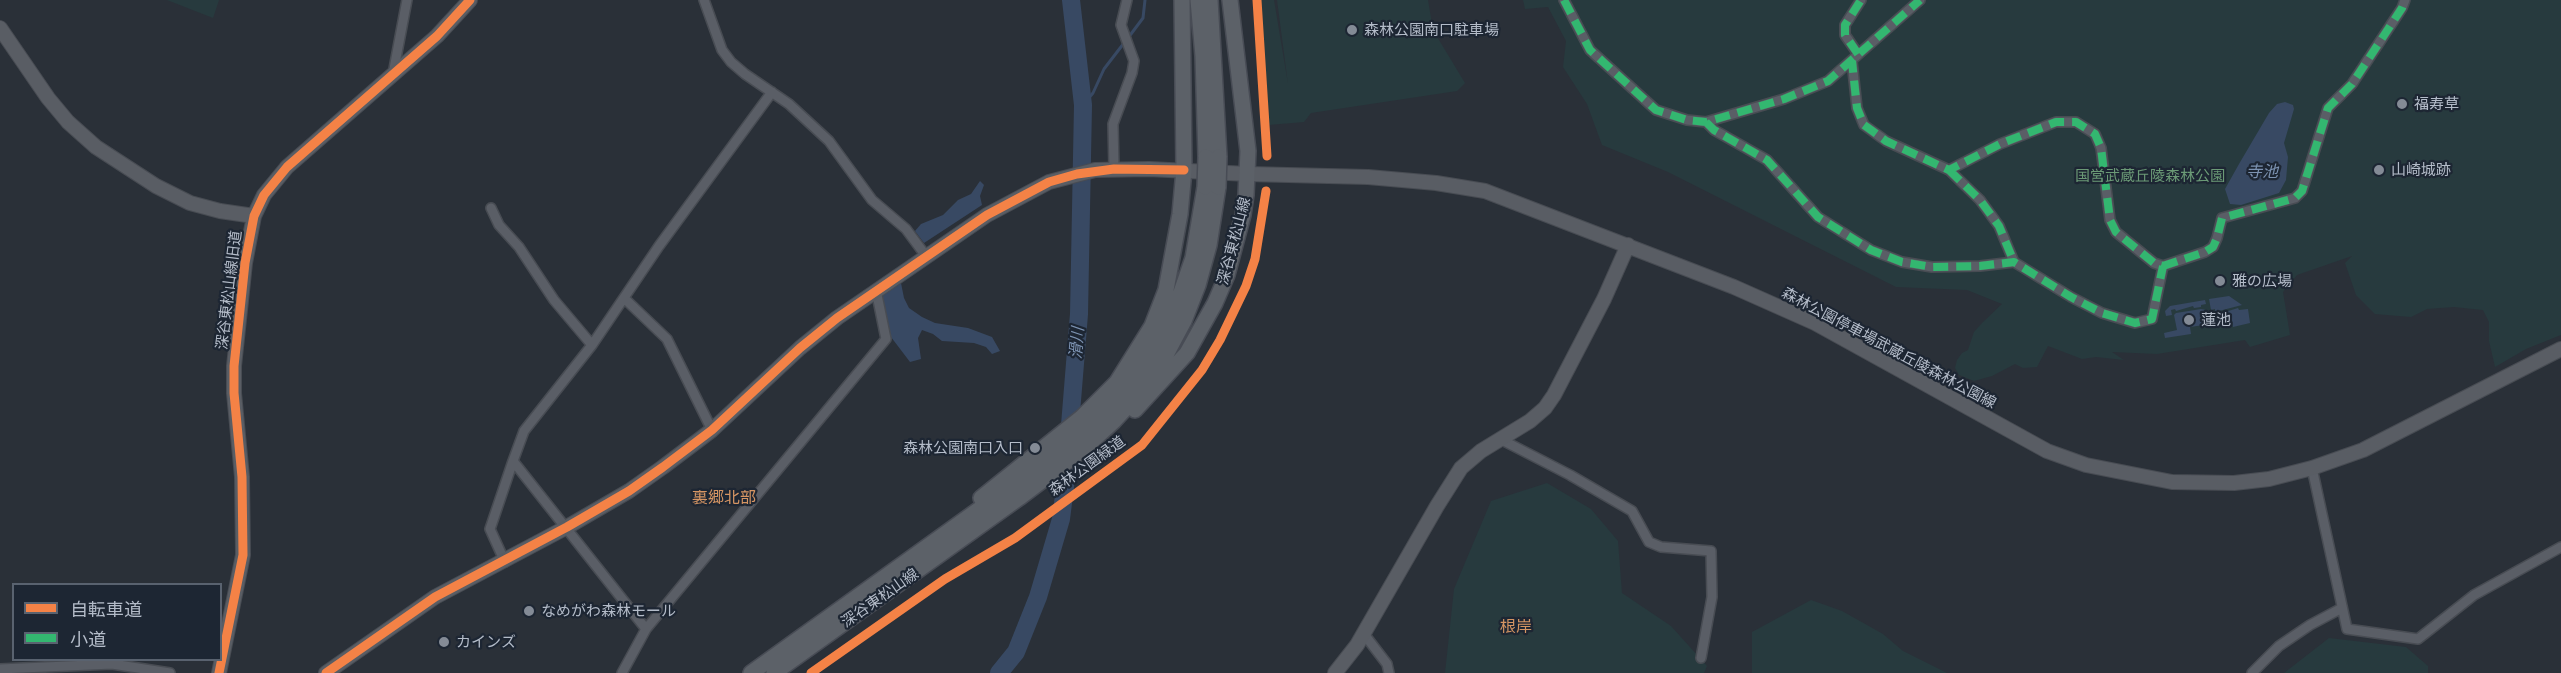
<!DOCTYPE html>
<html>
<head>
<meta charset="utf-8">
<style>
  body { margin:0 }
  #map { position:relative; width:2561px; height:673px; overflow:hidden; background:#2a3038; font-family:"Golos Text","Noto Sans JP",sans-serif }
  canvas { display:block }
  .legend { position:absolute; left:12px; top:583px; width:210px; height:78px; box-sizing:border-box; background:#1d2633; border:2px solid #59626f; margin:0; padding:8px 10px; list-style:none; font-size:18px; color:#b4bcc9 }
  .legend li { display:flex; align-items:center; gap:12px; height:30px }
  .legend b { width:30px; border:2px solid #59626f }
</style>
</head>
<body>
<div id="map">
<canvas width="2561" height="673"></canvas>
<ul class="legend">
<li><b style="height:8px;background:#f48246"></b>自転車道</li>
<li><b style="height:8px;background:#33b770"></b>小道</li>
</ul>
</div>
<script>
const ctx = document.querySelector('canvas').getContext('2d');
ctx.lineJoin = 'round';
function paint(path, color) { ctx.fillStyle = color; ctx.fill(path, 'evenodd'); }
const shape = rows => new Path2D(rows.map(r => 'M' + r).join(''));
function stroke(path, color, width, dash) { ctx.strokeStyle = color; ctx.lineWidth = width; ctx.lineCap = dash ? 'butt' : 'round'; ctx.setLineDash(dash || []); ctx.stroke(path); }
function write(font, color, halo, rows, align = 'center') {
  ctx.font = font + ' "Golos Text","Noto Sans JP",sans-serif'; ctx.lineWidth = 4.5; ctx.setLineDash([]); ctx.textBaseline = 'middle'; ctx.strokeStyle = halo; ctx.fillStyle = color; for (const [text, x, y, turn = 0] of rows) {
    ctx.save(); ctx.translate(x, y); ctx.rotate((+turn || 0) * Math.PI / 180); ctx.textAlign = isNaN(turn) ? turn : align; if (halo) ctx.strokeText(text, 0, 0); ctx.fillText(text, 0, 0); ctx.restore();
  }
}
paint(shape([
  [167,0,219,0,213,18],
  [1255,0,1274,0,1288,84,1277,0,1428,0,1433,30,1465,83,1457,91,1311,113,1304,122,1269,125],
  [1523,0,2561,0,2561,335,2526,349,2495,367,2489,341,2489,322,2483,310,2454,307,2427,309,2411,317,2375,314,2356,295,2345,263,2352,256,2297,275,2283,292,2290,335,2250,347,2245,340,2157,354,2112,352,2124,360,2096,357,2082,359,2048,346,2037,367,2023,368,2015,364,1992,376,1974,381,1959,375,1955,368,1957,360,1962,353,1968,350,1974,332,1982,323,2002,304,1967,290,1896,287,1668,172,1602,145,1587,104,1563,67,1566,41,1548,7,1525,9],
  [1547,483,1591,509,1618,541,1622,593,1671,626,1707,666,1704,673,1445,673,1454,589,1491,501],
  [1811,600,1842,611,1883,634,1903,651,1947,673,1752,673,1752,632],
  [2329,638,2406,647,2428,666,2428,673,2284,673]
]), '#273a3e');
paint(shape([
  [2285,102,2293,105,2294,109,2284,143,2288,157,2286,180,2279,193,2241,205,2230,204,2225,189,2239,164,2269,113,2277,104],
  [980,181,984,185,980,196,982,205,924,243,915,231,921,224,943,215,958,200,971,194],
  [901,283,904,298,909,308,922,317,935,323,968,328,992,337,1000,351,992,354,986,347,974,343,942,341,933,334,922,330,918,338,921,359,910,362,891,337,882,295],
  [2229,296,2242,305,2215,312,2215,309,2211,310,2209,299],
  [2205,300,2206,304,2201,305,2201,307,2194,308,2193,306,2176,311,2175,309,2171,310,2172,315,2166,316,2165,311,2170,306],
  [2238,308,2239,310,2248,309,2250,323,2233,327,2232,320,2218,322,2216,314,2212,314,2211,312,2222,313],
  [2201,309,2206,310,2207,315,2202,316,2204,325,2190,327,2191,334,2165,338,2164,333,2177,330,2174,315,2176,313]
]), '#384963');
stroke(shape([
  [1128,38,1143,18,1145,0],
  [1083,105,1093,93,1104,69,1124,43]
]), '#384963', 3);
stroke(shape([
  [999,673,1016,652,1038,597,1061,519,1065,487,1079,314,1083,105,1071,0]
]), '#384963', 18);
const street = shape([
  [704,0,722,50,731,62,745,74,789,104,829,141,872,200,906,229,926,256],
  [1564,0,1590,50,1656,110,1687,120,1706,122,1784,99,1828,81,1920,0],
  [1858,54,1845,35,1845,25,1861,0],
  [393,74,407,0],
  [1706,122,1714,130,1767,160,1818,217,1871,250,1902,262,1932,267,1980,266,2014,262,2071,297,2102,313,2135,323,2152,319,2163,266,2154,263,2116,232,2110,220,2101,148,2095,134,2076,122,2056,122,2000,144,1949,170,1886,141,1864,125,1857,108,1852,61],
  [1114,169,1113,124,1132,73,1134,61,1121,25,1127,0],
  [1949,170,1980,200,1999,226,2014,262],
  [491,208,499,225,519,247,554,300,592,345],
  [2163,266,2205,252,2213,247,2217,238,2222,218,2295,198,2302,191,2328,108,2352,84,2402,8,2405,0],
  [624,298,667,339,712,430],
  [1500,439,1570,475,1632,511,1649,542,1661,547,1711,551,1712,597,1701,658],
  [513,461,524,431,592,345,659,246,772,92],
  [2312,468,2347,629,2418,639,2474,595,2561,547],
  [505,562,490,529,513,461,646,629],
  [1364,634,1387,664,1389,673],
  [0,669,112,664,170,673],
  [622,673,646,629,886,339,876,290],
  [2252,673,2279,646,2310,625,2342,608]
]);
const secondary = shape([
  [0,28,48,98,68,122,96,147,156,186,190,203,220,211,254,216],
  [219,673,243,555,242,477,234,393,234,366,245,263,254,216,264,195,287,167,437,36,470,0],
  [326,673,435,597,567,527,629,491,663,467,712,430,800,348,837,318,987,215,1049,182,1095,170,1149,169,1248,174,1368,177,1436,183,1485,191,1734,287,1815,323,2047,451,2086,465,2172,482,2234,483,2269,479,2312,468,2363,450,2561,349],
  [1335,673,1357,645,1437,506,1461,468,1481,451,1530,421,1545,408,1554,395,1604,299,1628,245]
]);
const primary = shape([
  [1198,0,1203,56,1206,157],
  [1210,0,1219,157],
  [1135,410,1187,353,1215,303,1227,275,1243,215,1246,195,1248,151,1230,0],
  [981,498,1082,417,1117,382,1152,326,1166,290,1180,214,1184,170,1182,0],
  [751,673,1038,467,1084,430,1118,397,1151,353,1179,298,1193,258,1205,187],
  [774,673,1019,498,1080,452,1114,421,1136,397,1167,353,1184,321,1198,285,1209,245,1218,187]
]);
stroke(street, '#484c53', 12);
stroke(secondary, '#484c53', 16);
stroke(primary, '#484c55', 18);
stroke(street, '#5a5e66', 9);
stroke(secondary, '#595d64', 14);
stroke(primary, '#5c6168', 15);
const primaryBridge = shape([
  [1205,187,1206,157],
  [1218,187,1219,157]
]);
stroke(primaryBridge, '#484c55', 18, []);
stroke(primaryBridge, '#5c6168', 15);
stroke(shape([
  [1564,0,1590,50,1656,110,1687,120,1706,122,1784,99,1828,81,1920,0],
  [1858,54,1845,35,1845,25,1861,0],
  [1706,122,1714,130,1767,160,1818,217,1871,250,1902,262,1932,267,1980,266,2014,262,2071,297,2102,313,2135,323,2152,319,2163,266,2154,263,2116,232,2110,220,2101,148,2095,134,2076,122,2056,122,2000,144,1949,170,1886,141,1864,125,1857,108,1852,61],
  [1949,170,1980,200,1999,226,2014,262],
  [2163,266,2205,252,2213,247,2217,238,2222,218,2295,198,2302,191,2328,108,2352,84,2402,8,2405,0]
]), '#33b770', 8, [15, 8]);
stroke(shape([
  [1257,0,1267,156],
  [219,673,243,555,242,477,234,393,234,366,245,263,254,216,264,195,287,167,437,36,470,0],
  [326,673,435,597,567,527,629,491,663,467,712,430,800,348,837,318,987,215,1049,182,1077,174,1114,169,1184,170],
  [811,673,945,579,1015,538,1142,445,1202,370,1220,340,1246,286,1255,259,1266,191]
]), '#f48246', 9);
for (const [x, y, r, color] of [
  [1352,30,6,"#848b96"],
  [2402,104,6,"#848b96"],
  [2379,170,6,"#848b96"],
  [2220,281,6,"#848b96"],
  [2189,320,6,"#848b96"],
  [1035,448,6,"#848b96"],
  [529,611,6,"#848b96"],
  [444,642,6,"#848b96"]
]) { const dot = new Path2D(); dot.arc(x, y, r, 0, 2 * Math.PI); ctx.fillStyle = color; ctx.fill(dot); stroke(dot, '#1d2633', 2); }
write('15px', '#b4bcc9', '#1d2633', [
  ["森林公園南口駐車場",1364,30],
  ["福寿草",2414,104],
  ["山崎城跡",2391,170],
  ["雅の広場",2232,281],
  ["蓮池",2201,320],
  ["森林公園南口入口",1023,448,"right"],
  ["なめがわ森林モール",541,611],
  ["カインズ",456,642]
], 'left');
write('15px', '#6b9a76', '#1d2633', [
  ["国営武蔵丘陵森林公園",2150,176]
]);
write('15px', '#b4bcc9', '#1d2633', [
  ["深谷東松山線",1234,241,-75],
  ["深谷東松山線旧道",229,290,-83],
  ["森林公園停車場武蔵丘陵森林公園線",1889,348,28],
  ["森林公園緑道",1087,466,-36],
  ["深谷東松山線",880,598,-35]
]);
write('italic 16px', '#7c92b1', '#1d2633', [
  ["寺池",2262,172],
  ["滑川",1077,343,-85]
]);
write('16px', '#d59563', '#1d2633', [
  ["裏郷北部",724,498],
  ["根岸",1516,627]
]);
</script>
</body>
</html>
